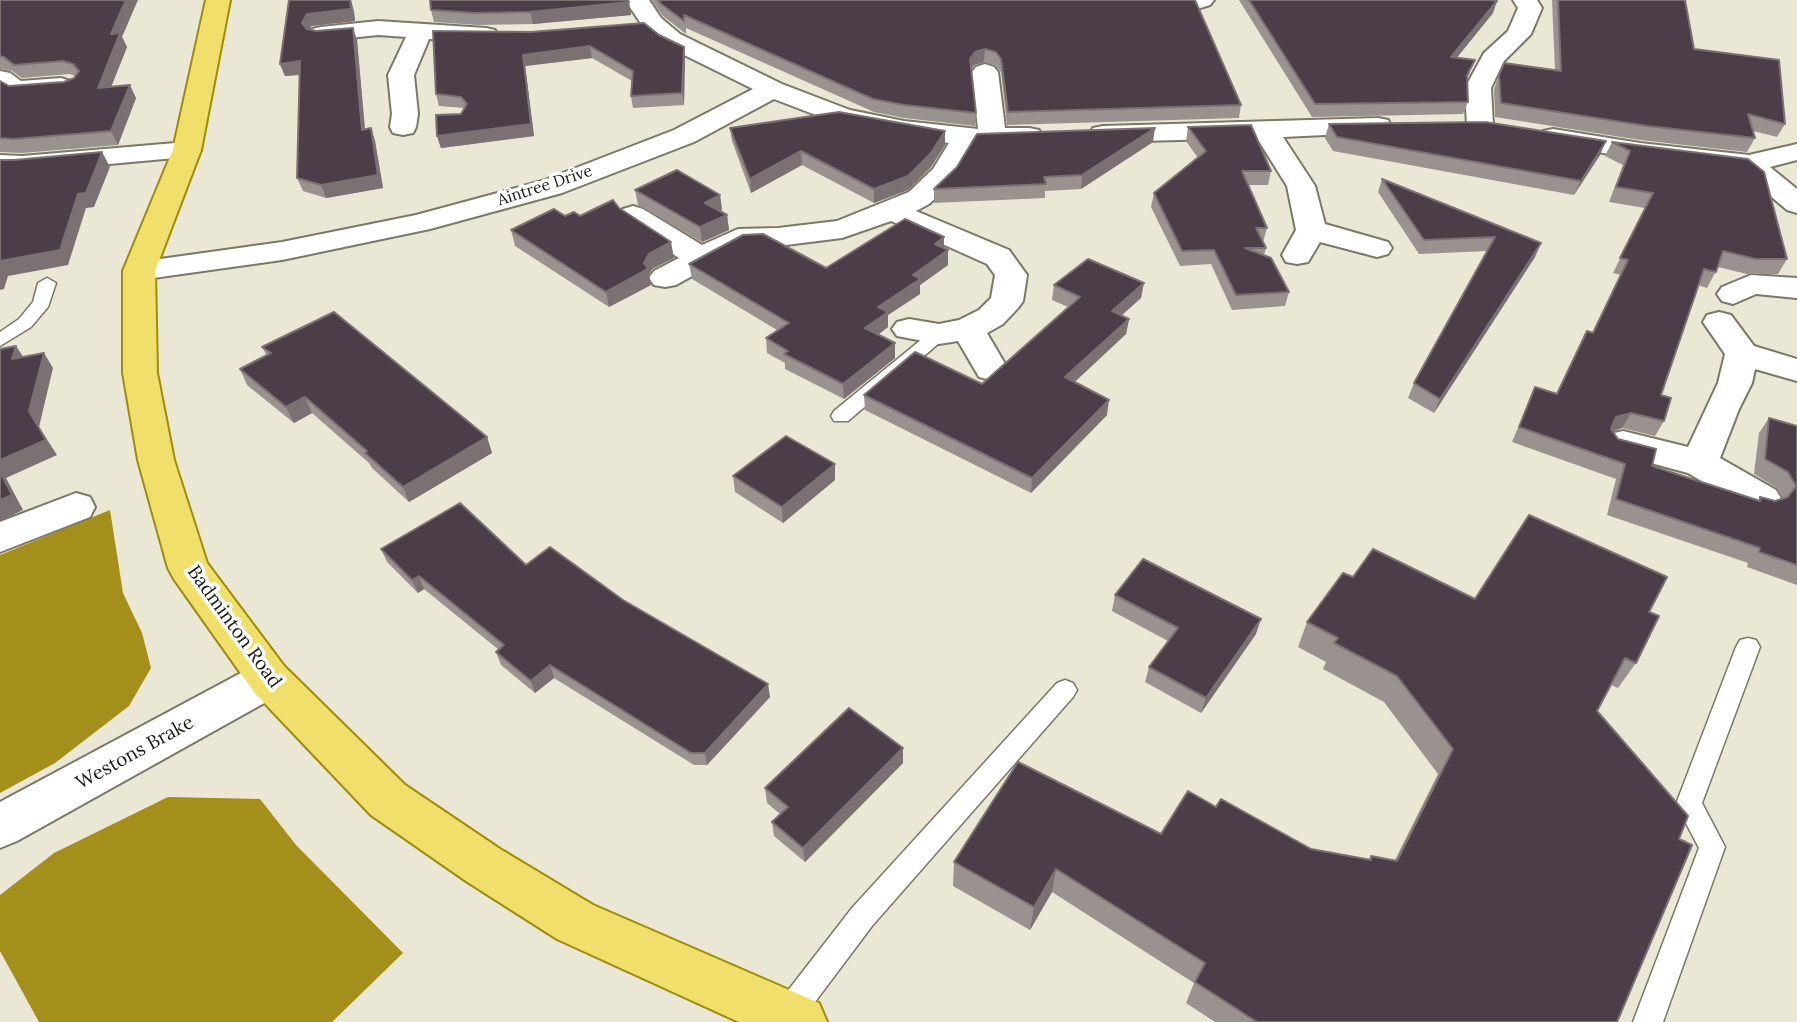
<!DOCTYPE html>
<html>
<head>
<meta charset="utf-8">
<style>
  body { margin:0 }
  canvas { display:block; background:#eae7d4 }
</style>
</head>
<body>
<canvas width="1797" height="1022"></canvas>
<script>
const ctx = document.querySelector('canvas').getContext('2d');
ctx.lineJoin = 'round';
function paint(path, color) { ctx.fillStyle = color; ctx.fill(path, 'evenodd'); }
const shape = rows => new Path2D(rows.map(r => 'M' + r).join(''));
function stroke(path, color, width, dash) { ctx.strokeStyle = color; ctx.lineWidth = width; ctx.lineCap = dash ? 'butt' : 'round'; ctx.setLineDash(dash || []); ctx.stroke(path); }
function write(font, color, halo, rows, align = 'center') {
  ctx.font = font + ' Lora,serif'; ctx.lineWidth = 7; ctx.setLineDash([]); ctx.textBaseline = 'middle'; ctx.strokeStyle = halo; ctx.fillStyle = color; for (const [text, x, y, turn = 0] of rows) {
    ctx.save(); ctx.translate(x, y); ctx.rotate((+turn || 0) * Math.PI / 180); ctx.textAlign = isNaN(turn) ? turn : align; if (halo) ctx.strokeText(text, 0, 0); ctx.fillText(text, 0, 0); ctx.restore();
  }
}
paint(shape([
  [110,510,123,593,142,633,151,668,129,706,55,763,0,793,0,555],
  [168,797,260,799,296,845,403,953,332,1022,39,1022,0,951,0,895,54,853]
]), '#a38f1a');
const lane = shape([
  [47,278,56,283,48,307,31,327,0,346,0,332,19,319,33,302,38,283,47,278],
  [939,328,948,334,945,338,848,421,834,421,831,416,834,411,933,330,939,328],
  [1748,638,1756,640,1760,647,1702,803,1725,847,1663,1022,1633,1022,1699,848,1676,804,1736,647,1740,640,1748,638],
  [1065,680,1073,683,1077,690,1073,697,872,926,800,1022,774,1022,771,1016,776,1006,852,908,1057,683,1065,680]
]);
const street = shape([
  [625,0,649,0,661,18,680,34,782,84,850,110,904,121,978,129,972,72,976,67,985,64,994,67,998,72,1005,128,1029,128,1039,130,1043,136,1039,142,1029,144,975,145,954,180,929,204,916,211,1009,250,1027,275,1023,301,1018,308,1003,324,987,333,1008,369,1003,377,991,380,979,377,958,341,939,344,897,336,892,329,897,322,909,319,939,324,959,320,979,310,991,298,995,275,987,264,891,221,842,238,778,246,744,247,676,285,665,287,654,285,649,278,654,271,679,258,623,221,618,215,623,209,633,206,643,209,702,245,738,229,778,228,837,221,909,192,933,169,949,143,904,137,834,122,774,99,694,142,562,193,430,229,282,260,139,280,128,278,123,271,128,264,139,262,282,242,416,215,542,181,674,130,753,89,662,44,644,28,625,0],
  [1187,0,1214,0,1210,5,1197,9,1189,7,1187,0],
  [1513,0,1537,0,1542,8,1531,34,1504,61,1491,88,1493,125,1490,131,1480,133,1470,131,1467,125,1465,88,1484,53,1508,31,1518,8,1513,0],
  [378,21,486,28,495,30,498,35,495,40,486,42,429,39,414,75,418,114,416,127,413,133,403,135,393,133,390,127,392,114,388,75,406,37,378,35,321,41,312,39,309,34,312,29,321,27,378,21],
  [0,71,10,73,21,81,61,78,70,81,74,86,70,91,61,94,16,97,0,89,0,71],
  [1378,118,1388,120,1391,126,1388,132,1283,137,1315,186,1325,224,1388,242,1392,248,1388,254,1377,257,1320,242,1308,262,1297,264,1286,262,1282,255,1296,230,1287,186,1257,138,1103,142,1093,140,1089,134,1093,128,1103,126,1378,118],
  [1553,129,1640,143,1749,155,1797,144,1797,160,1770,167,1797,189,1797,213,1787,210,1741,171,1640,159,1543,143,1539,137,1543,131,1553,129],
  [187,142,197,144,201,150,197,156,22,172,0,171,0,155,22,156,187,142],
  [1751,275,1797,278,1797,298,1756,294,1733,304,1722,301,1717,294,1722,287,1751,275],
  [1719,312,1731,315,1754,346,1797,359,1797,381,1755,369,1752,383,1739,409,1720,458,1776,490,1782,500,1776,510,1763,514,1750,510,1688,473,1610,452,1605,443,1610,434,1623,431,1688,447,1718,383,1725,354,1703,322,1707,315,1719,312],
  [76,493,90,497,95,507,90,517,0,552,0,522,76,493],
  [269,661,284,666,291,679,284,692,17,841,0,848,0,802,254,666,269,661]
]);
const primary = shape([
  [206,0,230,0,201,150,155,271,157,373,174,460,207,563,284,666,405,785,500,849,593,905,819,1003,827,1022,739,1022,557,939,466,881,371,815,254,692,174,579,168,568,138,460,123,373,123,271,173,150,206,0]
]);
stroke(lane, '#7b7867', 3);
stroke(street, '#7b7867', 4);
stroke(primary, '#9f8c0b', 4);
paint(lane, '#fff');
paint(street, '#fff');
paint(primary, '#f0df6a');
paint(shape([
  [0,0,122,37,127,47,111,87,136,98,118,145,22,153,0,152,0,81,9,86,64,82,74,78,75,76,70,74,22,78,12,71,0,69],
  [289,0,351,0,354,12,355,21,311,26,310,30,357,40,365,129,371,128,375,141,383,188,326,198,303,191,297,178,300,75,285,76,280,64],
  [651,0,1195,0,1241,105,1239,118,1007,125,1001,72,995,65,984,62,974,65,971,70,976,113,975,126,904,118,874,112,686,28,686,34,663,16],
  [1239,0,1491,0,1493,13,1456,58,1470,73,1467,79,1468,102,1463,114,1312,117],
  [1552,0,1685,0,1694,49,1785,124,1777,137,1753,131,1755,138,1747,152,1640,140,1495,117,1494,89,1499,75,1555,70],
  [629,2,631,15,533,24,478,25,434,22,431,10],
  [531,32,685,58,684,105,633,108,631,96,632,81,592,58,525,66,534,136,441,148,437,136,461,114,464,108,439,106,436,94],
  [1329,124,1600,155,1574,195,1333,151,1325,138],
  [1188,127,1271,171,1268,185,1248,185,1267,228,1263,242,1266,248,1264,255,1289,292,1285,306,1232,310,1211,264,1180,266,1151,207,1154,193,1198,158,1186,141],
  [730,128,945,145,931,167,908,190,874,203,802,165,751,193,732,141],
  [1153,142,1081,189,1045,191,1045,198,934,203,934,189],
  [1612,142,1748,159,1787,259,1778,274,1747,274,1718,267,1707,288,1698,285,1661,395,1664,421,1655,436,1622,428,1613,431,1618,439,1652,466,1758,501,1760,497,1775,501,1783,499,1777,488,1754,474,1759,433,1769,418,1797,426,1797,585,1747,567,1748,563,1607,515,1616,479,1512,442,1535,387,1556,394,1593,333,1621,275,1613,273,1645,208,1609,202,1623,165,1605,156],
  [1382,179,1535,257,1434,413,1408,398,1414,383,1487,251,1419,254,1378,192],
  [635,190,720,195,722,210,720,211,727,215,729,230,702,242,638,205],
  [619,208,674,258,652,269,649,274,651,285,609,307,515,246,511,230,565,216,580,216],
  [944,247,948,250,948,265,920,285,920,294,888,315,888,327,878,335,895,358,844,399,785,369,785,363,767,353,766,338,777,330,692,279,689,264,826,268],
  [1054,285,1141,298,1121,315,1129,319,1126,334,1074,382,1107,415,1031,493,865,410,864,395,982,384,1068,307,1052,300],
  [262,347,487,437,492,453,409,502,372,468,369,463,312,413,294,423,247,385,240,369,267,356],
  [835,464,835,480,783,523,735,492,733,476],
  [381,549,526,565,623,600,770,697,707,765,694,765,554,678,535,693,501,665,496,652,499,650,424,589,418,593,387,562],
  [1353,577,1475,599,1649,612,1636,663,1618,688,1611,685,1597,711,1679,839,1617,1022,1215,1022,1186,1003,1194,983,1052,892,1030,930,953,886,954,862,1161,834,1216,807,1311,849,1369,859,1371,856,1395,860,1438,774,1384,702,1323,669,1326,662,1298,647,1307,622],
  [1115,595,1256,634,1201,713,1145,682,1149,667,1168,641,1112,611],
  [903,748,903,763,805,862,774,836,772,822,780,814,767,803,765,788]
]), '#9a928e');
paint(shape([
  [126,0,138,0,122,37,127,47,105,102,98,88,111,34],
  [346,0,351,0,354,12,355,21,311,26,307,35,302,23,307,14],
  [1497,1,1493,13,1447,70,1451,57],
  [629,2,631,15,533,24,530,12],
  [353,28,357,40,366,143,362,130],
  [590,46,592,58,525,66,534,136,441,148,437,136,523,55],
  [684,47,685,58,684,105,682,93],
  [985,49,984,62,974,65,969,72,970,59,975,52],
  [300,61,305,74,285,76,280,64],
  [130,85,136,98,118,145,111,131],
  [371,128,375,141,383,188,326,198,321,185],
  [1155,128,1153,142,1081,189,1082,175],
  [945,131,945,145,931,167,908,190,874,203,874,189],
  [1606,141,1600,155,1574,195,1581,181],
  [801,151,802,165,751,193,750,179],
  [102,152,110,167,94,207,86,208,68,265,8,276,4,289,0,290,0,261,78,194],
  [720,195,722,210,707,218,705,203],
  [727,215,729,230,702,242,700,227],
  [944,237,944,252,935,244],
  [671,242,674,258,652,269,649,274,651,285,609,307,606,292,644,263,649,254],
  [1541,243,1535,257,1434,413,1440,399],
  [948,250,948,265,920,285,920,294,888,315,888,327,865,344,865,328,878,307,913,275],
  [1144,283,1141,298,1110,326,1112,311],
  [1129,319,1126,334,1063,393,1065,377],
  [895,343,895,358,844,399,843,384],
  [16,346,26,361,12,359],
  [44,353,53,368,39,427,57,455,6,478,23,510,0,521,0,460,29,411],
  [305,397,312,413,294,423,286,407],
  [1109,400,1107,415,1031,493,1032,478],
  [1631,413,1622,428,1608,433,1616,417],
  [487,437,492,453,409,502,403,487],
  [835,464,835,480,783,523,782,507],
  [419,576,424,589,418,593,412,580],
  [1261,619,1256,634,1201,713,1206,698],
  [550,665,554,678,535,693,531,681],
  [768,684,770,697,707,765,705,753],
  [903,748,903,763,805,862,803,848],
  [1056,869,1052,892,1030,930,1034,907]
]), '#7b7173');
const building = shape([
  [0,0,126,0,111,34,120,33,98,88,130,85,111,131,14,139,0,138,0,81,9,86,64,82,74,78,79,71,73,64,63,61,14,65,4,57,0,56,0,0],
  [289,0,350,0,351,9,307,14,302,23,307,29,316,31,353,28,362,130,371,128,378,175,321,185,297,178,300,61,280,64,289,0],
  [430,0,628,0,629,2,530,12,475,13,431,10,430,0],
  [658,0,1195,0,1241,105,1008,112,1001,59,996,52,985,49,975,52,970,59,976,113,904,105,873,99,684,15,684,21,661,4,658,0],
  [1249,0,1491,0,1497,1,1451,57,1475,60,1467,75,1468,102,1315,104,1249,0],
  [1558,0,1685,0,1694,49,1779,60,1785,124,1748,114,1755,138,1647,126,1501,103,1499,75,1504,63,1561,71,1558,0],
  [644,23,659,35,684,47,682,93,631,96,633,71,590,46,523,55,531,124,437,136,436,115,461,114,467,104,461,97,436,94,433,31,531,32,644,23],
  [839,112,945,131,931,153,908,176,874,189,801,151,750,179,730,128,839,112],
  [1485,122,1606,141,1581,181,1337,137,1329,124,1485,122],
  [1251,125,1271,171,1242,171,1267,228,1256,228,1266,248,1245,248,1271,258,1289,292,1236,295,1214,250,1182,251,1154,193,1206,151,1188,127,1251,125],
  [1155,128,1082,175,1044,177,1046,184,934,189,957,167,977,134,1155,128],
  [1612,142,1748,159,1764,172,1787,259,1756,259,1723,251,1716,272,1704,269,1661,395,1671,398,1664,421,1631,413,1616,417,1611,429,1618,439,1656,449,1652,466,1760,501,1760,497,1775,501,1788,497,1796,486,1788,472,1765,459,1769,418,1797,426,1797,565,1759,552,1760,548,1616,499,1625,464,1519,427,1535,387,1557,394,1587,331,1593,333,1628,260,1620,258,1653,193,1616,187,1630,151,1612,142],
  [102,152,86,193,78,194,60,250,0,261,0,160,14,160,102,152],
  [677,170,720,195,705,203,727,215,700,227,635,190,677,170],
  [1382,179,1541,243,1440,399,1414,383,1495,237,1424,240,1382,179],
  [613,200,619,208,671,242,649,254,644,263,648,269,606,292,511,230,554,209,565,216,574,212,580,216,613,200],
  [905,219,944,237,935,244,948,250,913,275,920,279,878,307,888,312,865,328,895,343,843,384,784,354,788,351,766,338,789,323,689,264,743,235,763,234,826,268,905,219],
  [1088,259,1144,283,1112,311,1129,319,1065,377,1109,400,1032,478,864,395,915,352,982,384,1080,297,1054,285,1088,259],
  [334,312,487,437,403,487,365,453,367,451,305,397,286,407,240,369,271,353,262,347,334,312],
  [16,346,12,359,44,353,29,411,46,440,0,460,0,349,16,346],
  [786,436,835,464,782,507,733,476,786,436],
  [0,472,12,495,0,500,0,472],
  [460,503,526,565,550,547,623,600,768,684,705,753,691,753,550,665,531,681,496,652,504,645,419,576,412,580,381,549,460,503],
  [1529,515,1667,577,1649,612,1659,616,1636,663,1625,658,1597,711,1688,816,1679,839,1692,845,1617,1022,1257,1022,1195,982,1205,963,1056,869,1034,907,954,862,1018,762,1161,834,1188,791,1216,807,1221,799,1311,849,1371,860,1371,856,1397,861,1453,749,1397,676,1334,643,1338,638,1307,622,1343,573,1353,577,1373,549,1475,599,1529,515],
  [1143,559,1261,619,1206,698,1149,667,1178,628,1115,595,1143,559],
  [849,708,903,748,803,848,772,822,788,807,765,788,849,708]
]);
paint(building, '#4b3e49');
stroke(building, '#7b7173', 2);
write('16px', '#1b1a13', '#fff', [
  ["Aintree Drive",545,186,-18]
]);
write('19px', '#1b1a13', '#fff', [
  ["Badminton Road",234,627,54],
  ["Westons Brake",135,753,-29]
]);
</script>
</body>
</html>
